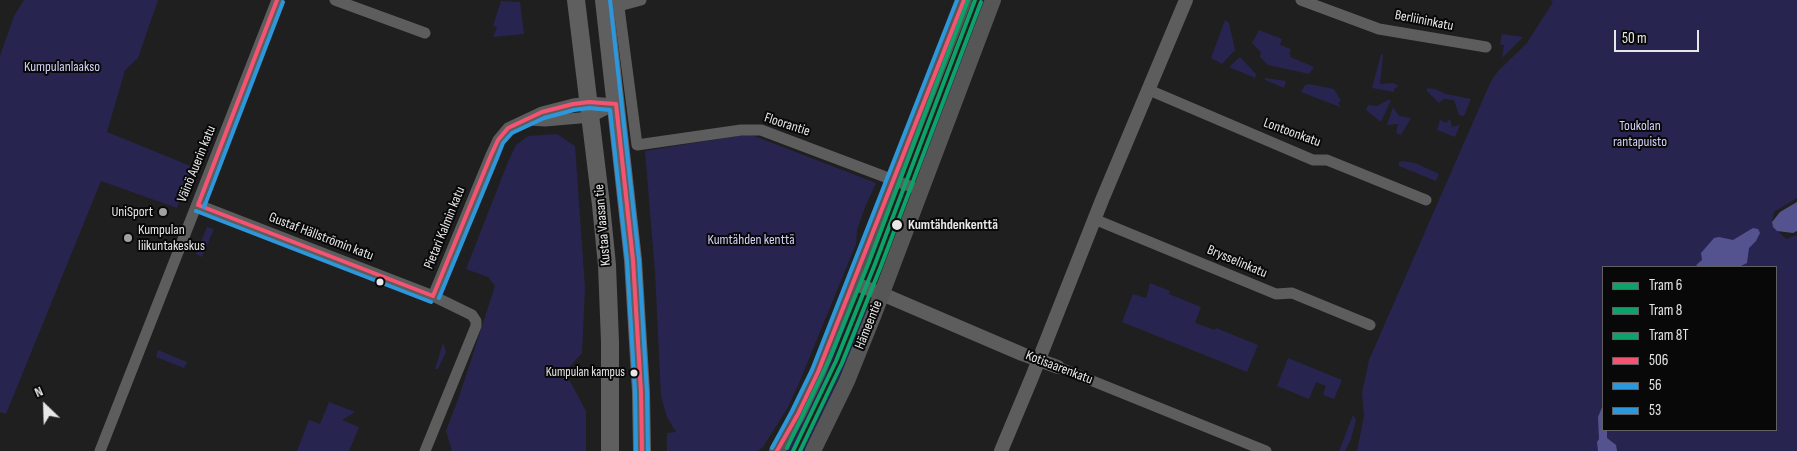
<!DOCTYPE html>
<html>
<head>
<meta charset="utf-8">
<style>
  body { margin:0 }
  #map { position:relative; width:1797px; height:451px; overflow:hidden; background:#1f1f1f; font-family:"Sofia Sans Condensed",sans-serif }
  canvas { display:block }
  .legend { position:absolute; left:1602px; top:266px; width:175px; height:165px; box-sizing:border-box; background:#080809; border:1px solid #616163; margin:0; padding:6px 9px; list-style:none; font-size:15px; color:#e7e7e9 }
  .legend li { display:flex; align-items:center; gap:10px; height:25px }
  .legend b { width:25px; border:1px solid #616163 }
  .north { position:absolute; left:20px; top:381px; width:50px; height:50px; -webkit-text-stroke:4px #080809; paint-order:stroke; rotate:336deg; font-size:14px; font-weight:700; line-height:20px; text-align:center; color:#e7e7e9 }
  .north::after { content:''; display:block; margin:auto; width:18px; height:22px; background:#e7e7e9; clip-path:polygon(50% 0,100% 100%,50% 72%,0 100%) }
  .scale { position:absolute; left:1614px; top:30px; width:85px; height:22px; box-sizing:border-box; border:2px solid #e7e7e9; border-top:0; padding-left:6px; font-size:15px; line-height:18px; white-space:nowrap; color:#e7e7e9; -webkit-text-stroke:4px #080809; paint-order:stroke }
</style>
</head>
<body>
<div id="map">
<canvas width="1797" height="451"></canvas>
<ul class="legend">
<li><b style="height:6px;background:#0da26a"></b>Tram 6</li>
<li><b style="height:6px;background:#0da26a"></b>Tram 8</li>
<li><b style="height:6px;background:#0da26a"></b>Tram 8T</li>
<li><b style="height:6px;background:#f65372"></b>506</li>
<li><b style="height:6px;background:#2d97dc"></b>56</li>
<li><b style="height:6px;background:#2d97dc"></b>53</li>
</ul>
<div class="north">N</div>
<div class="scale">50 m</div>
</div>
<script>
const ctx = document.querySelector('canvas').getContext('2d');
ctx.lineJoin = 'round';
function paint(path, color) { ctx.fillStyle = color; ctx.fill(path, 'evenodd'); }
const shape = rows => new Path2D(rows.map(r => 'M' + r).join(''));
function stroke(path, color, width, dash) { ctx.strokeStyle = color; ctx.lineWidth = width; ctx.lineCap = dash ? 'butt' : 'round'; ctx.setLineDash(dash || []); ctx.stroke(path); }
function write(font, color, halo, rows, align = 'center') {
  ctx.font = font + ' "Sofia Sans Condensed",sans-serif'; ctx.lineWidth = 4; ctx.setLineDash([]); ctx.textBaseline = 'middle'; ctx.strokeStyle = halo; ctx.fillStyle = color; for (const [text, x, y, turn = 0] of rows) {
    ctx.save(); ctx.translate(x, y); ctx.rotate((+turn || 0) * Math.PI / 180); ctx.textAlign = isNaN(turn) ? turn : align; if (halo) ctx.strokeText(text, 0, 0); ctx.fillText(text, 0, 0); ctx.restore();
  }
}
paint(shape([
  [24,0,158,0,138,58,125,70,107,132,193,167,177,208,101,181,6,414,0,412,0,56,14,16],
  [982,0,986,0,921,170,917,172],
  [1550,0,1797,0,1797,198,1774,212,1772,222,1773,227,1786,239,1797,235,1797,451,1357,451,1364,416,1362,393,1369,360,1491,81,1498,71,1527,43,1553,2],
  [1603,267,1776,267,1776,430,1603,430],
  [501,1,520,2,524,34,493,37,497,27,493,26],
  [1225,20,1229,23,1235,50,1222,64,1211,58],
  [1259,30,1282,39,1280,45,1291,49,1289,54,1291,55,1290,57,1314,67,1309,74,1268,65,1260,57,1261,52,1252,43],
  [1502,34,1523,37,1502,58,1504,45,1500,45],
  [1381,54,1383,55,1380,84,1393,83,1399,86,1394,89,1394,92,1372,88],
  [1240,57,1256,74,1255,78,1229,67],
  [1265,78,1286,81,1284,88,1265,80],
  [1309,84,1334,89,1341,101,1338,103,1340,107,1301,92,1305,85],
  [1427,88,1435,89,1446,94,1471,99,1464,116,1459,115,1454,100,1444,99,1439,103,1427,91],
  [1388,100,1391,100,1381,122,1366,110,1368,105,1377,106],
  [1393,107,1399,116,1411,118,1401,135,1396,133,1398,124,1387,125],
  [1450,119,1452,127,1460,125,1455,137,1437,130,1440,120,1446,123],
  [557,134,575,146,585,288,582,353,565,372,586,411,586,451,452,451,446,431,460,394,495,286,488,277,466,269,508,162,516,145,528,136],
  [749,134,876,183,865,207,857,230,856,244,799,383,787,409,763,447,758,451,667,451,667,433,676,432,667,417,661,396,655,272,645,151],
  [1403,161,1415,163,1437,173,1439,174,1436,181,1399,166,1399,162],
  [207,227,214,229,202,257,196,254],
  [1150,283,1170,291,1169,294,1201,307,1195,323,1215,330,1216,328,1258,345,1247,372,1122,322,1133,294,1146,298],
  [854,304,827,376,803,429,791,451,785,451],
  [865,308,867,311,847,364,806,451,802,451,836,381],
  [443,343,446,352,438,369,435,369],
  [158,350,187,362,184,368,156,357],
  [1288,358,1342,380,1334,399,1323,395,1326,386,1316,382,1309,399,1277,386],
  [329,402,355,412,342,420,359,427,349,451,297,451,309,420,320,424],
  [1353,415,1356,420,1351,439,1345,451,1339,451]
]), '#282450');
paint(shape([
  [1797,202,1797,231,1793,233,1777,231,1773,227,1772,222,1780,212],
  [1753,228,1758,229,1760,233,1756,241,1749,248,1747,263,1739,267,1699,267,1696,265,1702,260,1701,253,1714,238,1719,237,1733,240],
  [1603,405,1603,430,1607,430,1607,438,1616,445,1617,451,1598,451,1597,442,1599,439,1598,417]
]), '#55538f');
stroke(shape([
  [335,0,425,33],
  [618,0,637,145,741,130,761,130,920,190],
  [1301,0,1379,29,1486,47],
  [619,6,641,0],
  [1149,90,1313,160,1327,160,1426,200],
  [529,120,545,121,591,117,614,105],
  [198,205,433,296,472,315,476,321,476,326,425,451],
  [1094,219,1276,294,1292,293,1370,325],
  [433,296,491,155,498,140,508,128,542,112,573,104,589,102,616,104],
  [1058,367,1266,451],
  [100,451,277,0]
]), '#5d5d5e', 11);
stroke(shape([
  [853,283,882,294,1022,354,1058,367],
  [1001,451,1032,377,1102,200,1186,0]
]), '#5d5d5e', 14);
stroke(shape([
  [777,451,798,414,818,372,964,0],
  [813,451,847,381,874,314,993,0]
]), '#565656', 16);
stroke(shape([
  [576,0,601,205,607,265,610,342,610,451],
  [604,0,633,260,641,392,642,451]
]), '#5f5f5f', 18);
stroke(shape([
  [198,205,433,296],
  [198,205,277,0],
  [433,296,491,155,498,140,508,128,542,112,573,104,589,102,616,104,633,260,641,392,642,451],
  [777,451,798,414,818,372,964,0]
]), '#f65372', 4);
stroke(shape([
  [204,207,283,2],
  [196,211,431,302],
  [439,298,497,158,503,143,512,133,544,118,574,110,589,108,610,110,627,261,635,392,636,451]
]), '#2d97dc', 4);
stroke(shape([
  [610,0,639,260,647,392,648,451],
  [772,448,792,411,812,370,957,0]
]), '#2d97dc', 4);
stroke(shape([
  [793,451,836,361,875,264,975,0]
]), '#0da26a', 4);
stroke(shape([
  [800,451,842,363,881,266,981,2]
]), '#0da26a', 4);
stroke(shape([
  [787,448,830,358,869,262,968,0]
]), '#0da26a', 4);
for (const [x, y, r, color] of [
  [163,212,5,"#a1a1a2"],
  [897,225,6,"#e7e7e9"],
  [128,238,5,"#a1a1a2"],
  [380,282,4.5,"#e7e7e9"],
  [634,373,4.5,"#e7e7e9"]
]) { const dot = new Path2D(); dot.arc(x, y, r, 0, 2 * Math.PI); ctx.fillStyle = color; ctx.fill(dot); stroke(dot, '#080809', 2); }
write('13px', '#e7e7e9', '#080809', [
  ["Kumpulan kampus",625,373]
], 'right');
write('14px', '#e7e7e9', '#080809', [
  ["Berliininkatu",1424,21,11],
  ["Floorantie",787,125,18],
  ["Lontoonkatu",1292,133,20],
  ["Väinö Auerin katu",197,164,-68],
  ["Kustaa Vaasan tie",603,225,-95],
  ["Pietari Kalmin katu",445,228,-68],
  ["Gustaf Hällströmin katu",321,237,21],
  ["Brysselinkatu",1237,262,23],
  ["Hämeentie",869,325,-68],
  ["Kotisaarenkatu",1059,368,21]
]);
write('14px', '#d0d2f9', '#080809', [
  ["Kumpulanlaakso",62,67],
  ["Toukolan",1640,126],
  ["rantapuisto",1640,142],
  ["Kumtähden kenttä",751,240]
]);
write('14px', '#e7e7e9', '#080809', [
  ["UniSport",153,212],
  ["Kumpulan",138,230,"left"],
  ["liikuntakeskus",138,246,"left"]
], 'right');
write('bold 14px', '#e7e7e9', '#080809', [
  ["Kumtähdenkenttä",908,225]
], 'left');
</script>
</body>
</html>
